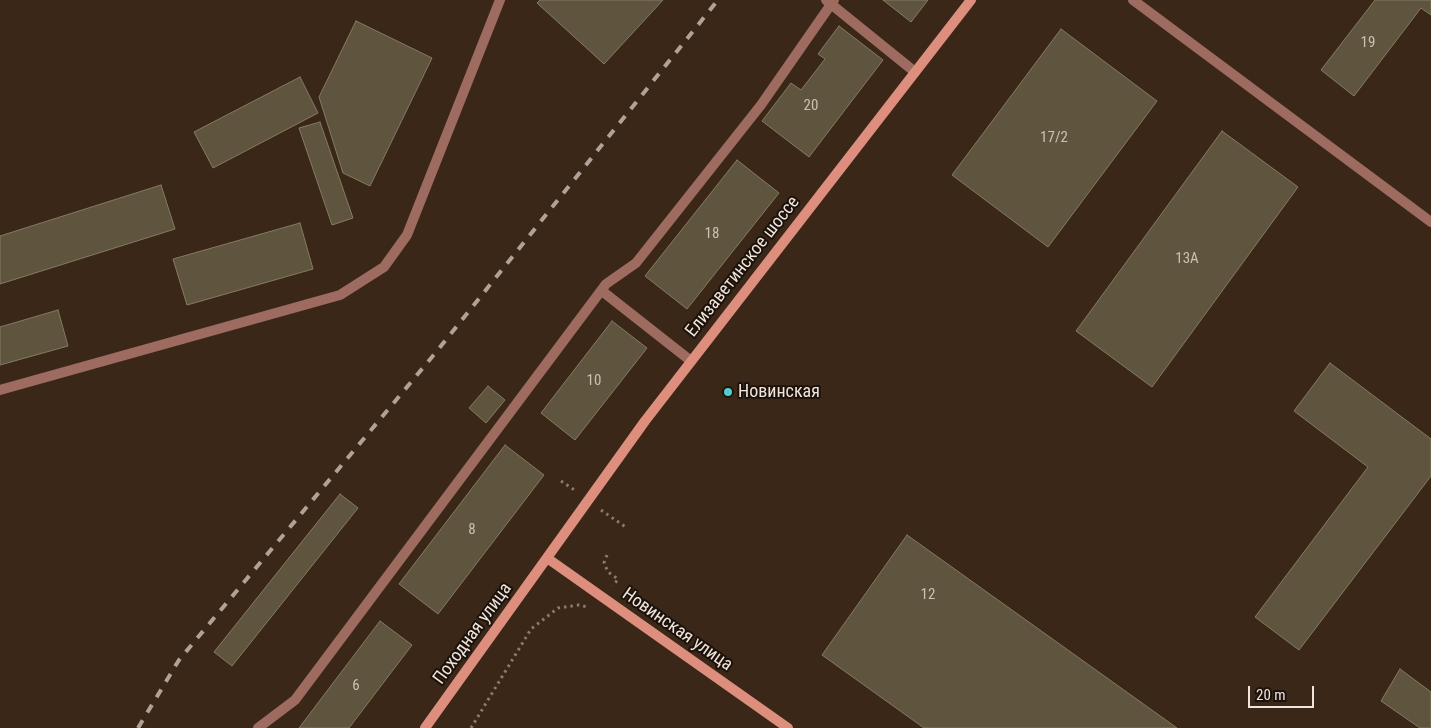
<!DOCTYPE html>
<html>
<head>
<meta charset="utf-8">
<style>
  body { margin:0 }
  #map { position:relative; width:1431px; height:728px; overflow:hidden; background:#3a2718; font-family:"Roboto Condensed",sans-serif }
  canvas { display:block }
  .scale { position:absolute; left:1248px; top:686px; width:66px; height:22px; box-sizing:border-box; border:2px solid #f1e4da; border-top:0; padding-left:6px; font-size:15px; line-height:18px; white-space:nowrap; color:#f1e4da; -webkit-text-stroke:4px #1b120c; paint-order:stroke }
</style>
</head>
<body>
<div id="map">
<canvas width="1431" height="728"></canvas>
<div class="scale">20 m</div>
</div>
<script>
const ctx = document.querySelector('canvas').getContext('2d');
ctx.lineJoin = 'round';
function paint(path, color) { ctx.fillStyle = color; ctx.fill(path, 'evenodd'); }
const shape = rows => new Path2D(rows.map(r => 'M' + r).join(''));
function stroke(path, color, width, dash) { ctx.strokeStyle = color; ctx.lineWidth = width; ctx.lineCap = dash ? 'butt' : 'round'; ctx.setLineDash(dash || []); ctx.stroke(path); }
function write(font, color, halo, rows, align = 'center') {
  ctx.font = font + ' "Roboto Condensed",sans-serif'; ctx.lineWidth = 4; ctx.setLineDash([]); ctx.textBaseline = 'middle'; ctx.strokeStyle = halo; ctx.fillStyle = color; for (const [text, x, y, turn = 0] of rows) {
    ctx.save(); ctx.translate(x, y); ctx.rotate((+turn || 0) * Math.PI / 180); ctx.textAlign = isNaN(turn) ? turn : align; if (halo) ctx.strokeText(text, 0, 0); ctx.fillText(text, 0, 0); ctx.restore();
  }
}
const building = shape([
  [540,0,663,0,604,64,537,3,540,0],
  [883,0,928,0,911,22,883,0],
  [1375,0,1431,0,1431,15,1421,8,1354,96,1321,70,1375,0],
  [356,21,432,58,370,186,343,173,319,97,356,21],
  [839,26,883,60,809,157,762,121,791,83,801,90,825,59,818,54,839,26],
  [1061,29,1157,101,1048,247,952,175,1061,29],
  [300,77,318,113,213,168,194,132,300,77],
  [320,122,353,218,332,225,299,128,320,122],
  [1222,131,1298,187,1152,387,1076,331,1222,131],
  [737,160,779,193,687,309,645,276,737,160],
  [161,185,175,229,0,284,0,236,161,185],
  [300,223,313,269,187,305,173,259,300,223],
  [58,310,68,346,0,365,0,327,58,310],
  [612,321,647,348,575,440,541,413,612,321],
  [1330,363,1431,439,1431,476,1299,650,1255,617,1368,467,1294,411,1330,363],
  [488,386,505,400,486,423,469,408,488,386],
  [505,445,544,475,438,614,399,584,505,445],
  [340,494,358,508,232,666,214,652,340,494],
  [907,535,1177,728,924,728,822,655,907,535],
  [380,621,412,645,349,728,299,728,380,621],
  [1400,669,1431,692,1431,728,1420,728,1381,701,1400,669]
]);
paint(building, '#5f553e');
stroke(building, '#857b62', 1);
stroke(shape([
  [561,481,576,491],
  [601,510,627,528],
  [607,555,604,563,608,572,618,579,613,586],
  [471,728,531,629,558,608,579,605,587,607]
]), '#8b7a6d', 3, [2.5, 4]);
stroke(shape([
  [826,0,915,72],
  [602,291,691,361],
  [0,390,340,295,384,267,407,235,500,0],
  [258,728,295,700,606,284,636,263,761,105,834,0]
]), '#9e6b60', 10);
stroke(shape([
  [1133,0,1431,222]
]), '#9e6b60', 10);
stroke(shape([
  [547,558,788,728],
  [425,728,645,421,971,0]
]), '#de8e7c', 10);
stroke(shape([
  [138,728,179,660,437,351,718,0]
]), '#b1a297', 4, [9, 9]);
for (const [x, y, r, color] of [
  [728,392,5,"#52cdcf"]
]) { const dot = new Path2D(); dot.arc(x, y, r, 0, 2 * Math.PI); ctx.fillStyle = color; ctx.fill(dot); stroke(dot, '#1b120c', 2); }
write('15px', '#ccc0b3', null, [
  ["19",1368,43],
  ["20",811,106],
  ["17/2",1054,138],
  ["18",712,234],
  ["13А",1187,259],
  ["10",594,381],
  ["8",472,530],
  ["12",928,595],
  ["6",356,686]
]);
write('18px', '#f1e4da', '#1b120c', [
  ["Елизаветинское шоссе",743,267,-52],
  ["Новинская улица",677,630,35],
  ["Походная улица",473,634,-54]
]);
write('18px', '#f1e4da', '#1b120c', [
  ["Новинская",738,392]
], 'left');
</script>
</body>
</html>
